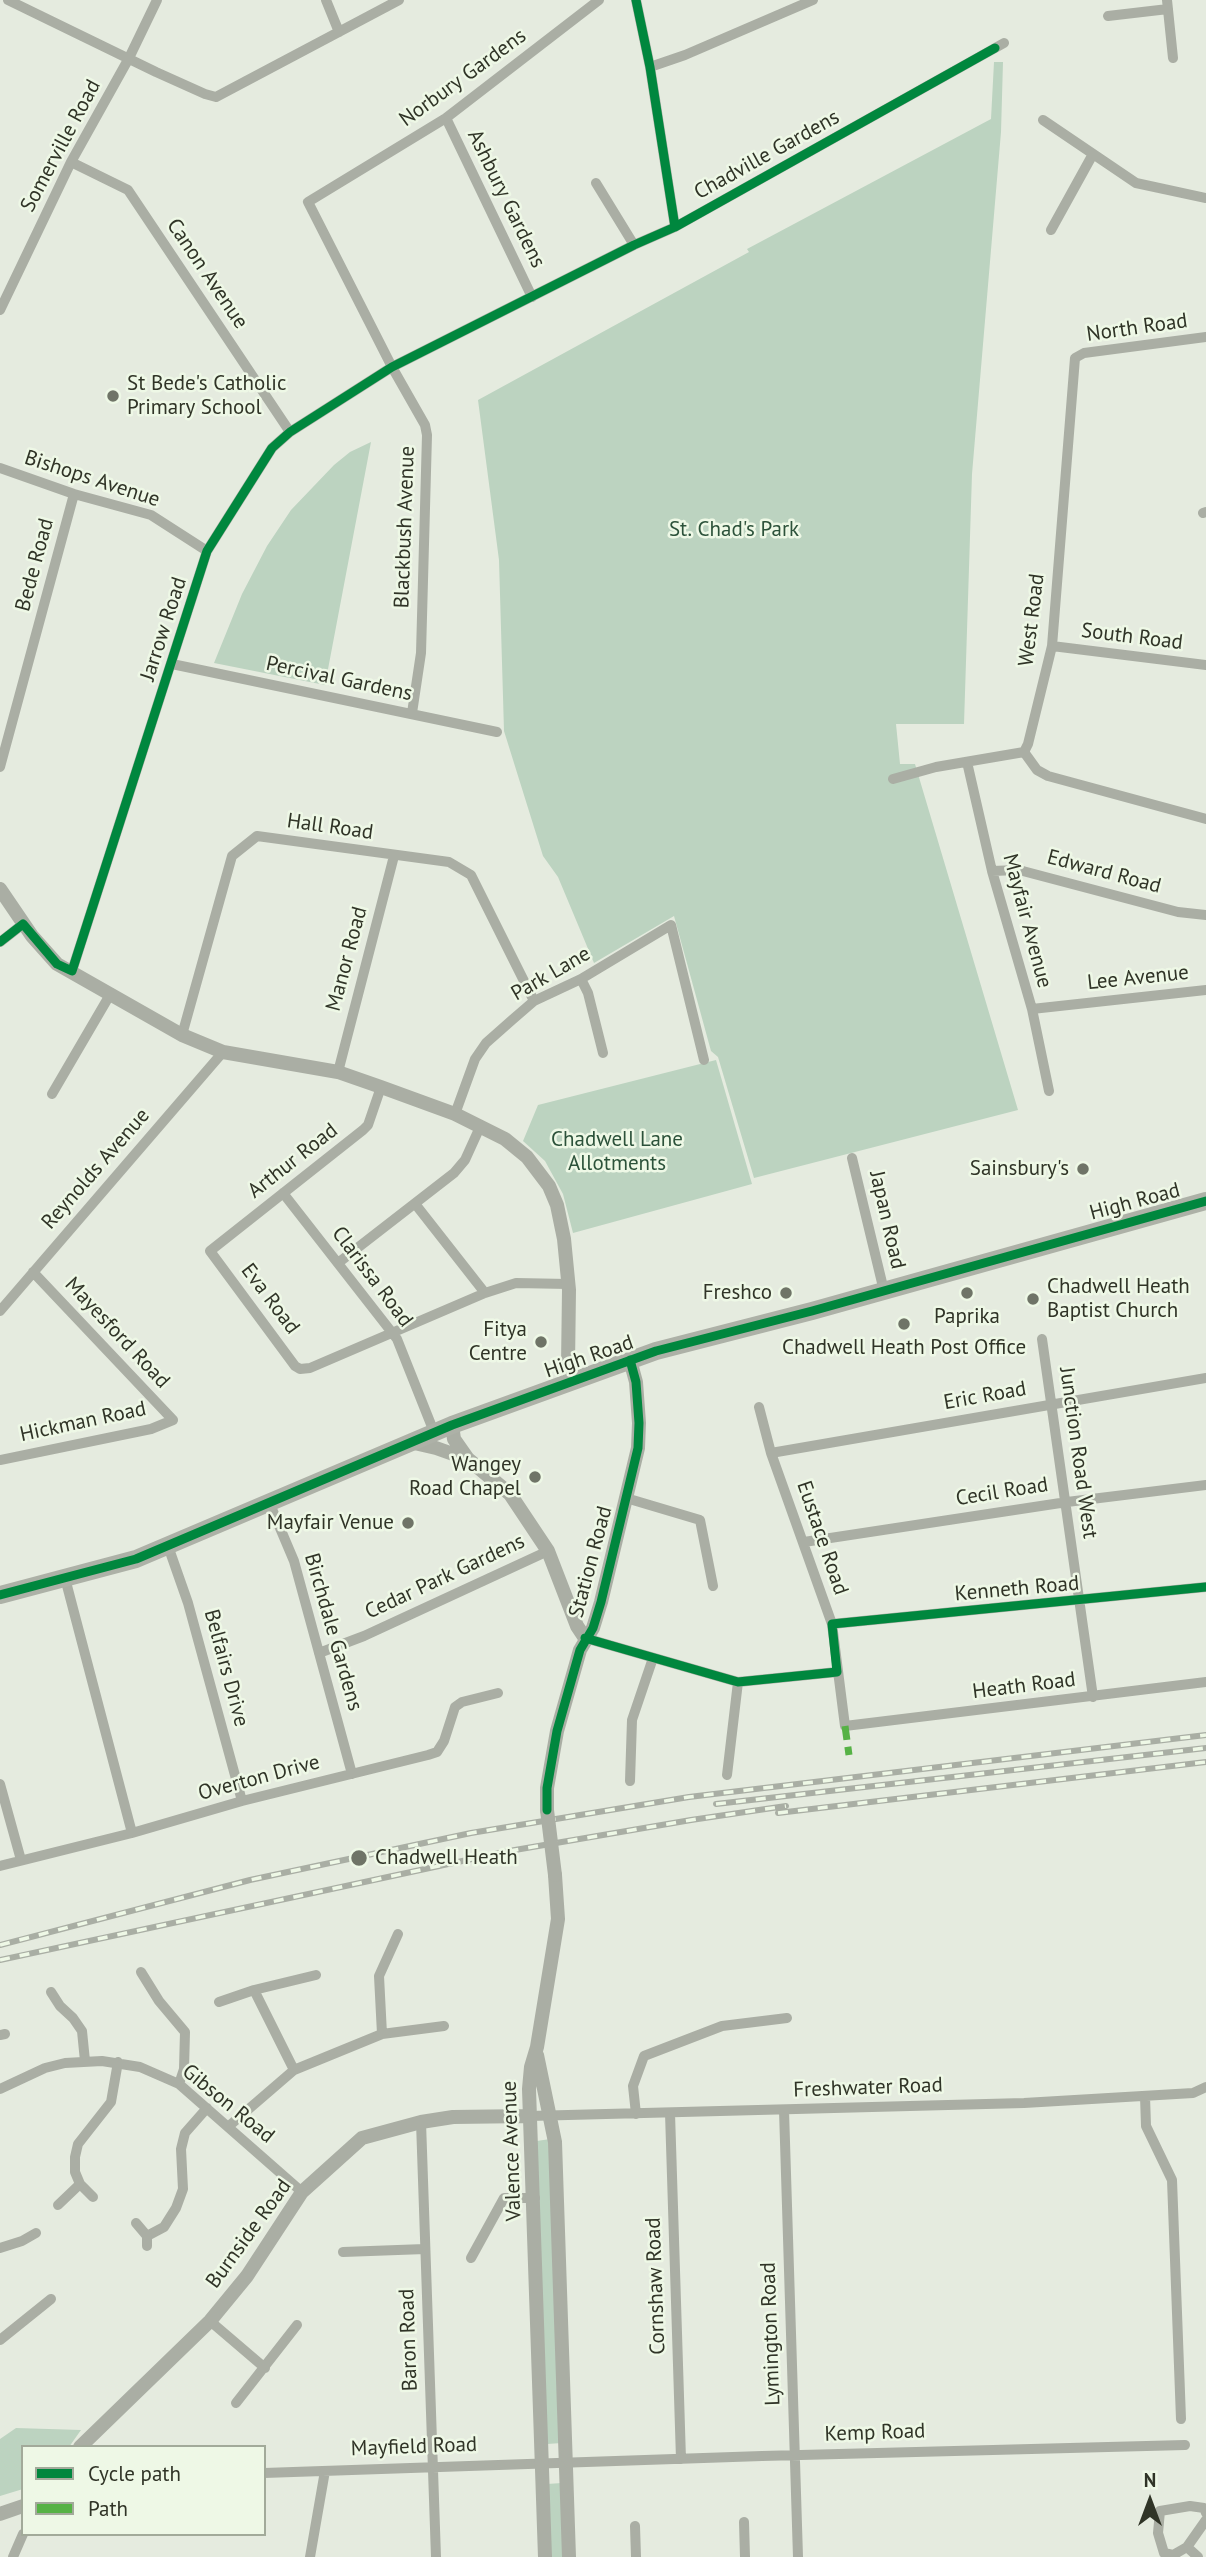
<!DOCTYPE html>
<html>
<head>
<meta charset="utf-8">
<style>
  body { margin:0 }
  #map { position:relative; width:1206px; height:2557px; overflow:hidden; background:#e5ebdf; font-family:"PT Sans",sans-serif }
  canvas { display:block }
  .legend { position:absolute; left:21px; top:2445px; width:245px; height:91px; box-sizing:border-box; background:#eef8e6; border:2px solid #a2aa9a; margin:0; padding:9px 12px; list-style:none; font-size:21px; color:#303427 }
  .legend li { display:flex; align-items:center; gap:14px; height:35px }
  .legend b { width:35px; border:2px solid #a2aa9a }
  .north { position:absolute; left:1115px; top:2466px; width:70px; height:70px; -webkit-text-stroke:5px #eef8e6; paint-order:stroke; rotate:0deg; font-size:19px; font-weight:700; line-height:28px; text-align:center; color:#303427 }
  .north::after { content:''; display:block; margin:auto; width:24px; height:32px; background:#303427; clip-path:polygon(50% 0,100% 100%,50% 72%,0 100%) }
</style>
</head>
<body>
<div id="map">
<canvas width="1206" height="2557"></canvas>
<ul class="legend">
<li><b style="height:9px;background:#00873e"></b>Cycle path</li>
<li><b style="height:9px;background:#56b245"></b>Path</li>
</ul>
<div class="north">N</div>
</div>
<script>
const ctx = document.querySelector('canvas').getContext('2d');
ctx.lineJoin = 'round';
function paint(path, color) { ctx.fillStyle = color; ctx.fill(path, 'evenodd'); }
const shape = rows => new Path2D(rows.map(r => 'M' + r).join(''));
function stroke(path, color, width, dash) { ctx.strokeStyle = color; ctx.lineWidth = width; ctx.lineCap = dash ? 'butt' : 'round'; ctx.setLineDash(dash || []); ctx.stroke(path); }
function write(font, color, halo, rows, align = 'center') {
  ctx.font = font + ' "PT Sans",sans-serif'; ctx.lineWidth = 5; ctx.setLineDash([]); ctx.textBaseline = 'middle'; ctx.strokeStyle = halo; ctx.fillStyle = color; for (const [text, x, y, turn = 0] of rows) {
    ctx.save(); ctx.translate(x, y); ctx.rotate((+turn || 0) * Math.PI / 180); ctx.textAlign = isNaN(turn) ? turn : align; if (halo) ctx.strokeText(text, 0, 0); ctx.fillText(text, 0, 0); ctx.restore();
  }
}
paint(shape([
  [994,62,1003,62,1001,132,972,474,964,724,896,724,900,764,915,764,1018,1110,754,1178,718,1057,711,1051,674,916,594,963,558,877,543,856,504,731,499,560,478,400,749,252,747,249,991,119],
  [371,442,325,685,214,663,242,594,267,546,291,510,334,465,350,452],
  [716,1060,752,1184,573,1233,563,1194,545,1161,523,1141,538,1105],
  [550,2139,562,2443,547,2444,537,2141],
  [16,2428,81,2430,69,2447,23,2447,23,2489,0,2496,0,2439],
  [562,2483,565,2557,550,2557,547,2484]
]), '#bcd3c0');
stroke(shape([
  [8,0,156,72,205,94,216,97,399,0],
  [326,0,339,32],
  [636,0,650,67,675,227],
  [1167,0,1173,58],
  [1108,16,1168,9],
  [650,67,685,55,813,0],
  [446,118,532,297],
  [1043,120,1136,183,1206,198],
  [71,162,128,190,290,432],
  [596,183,634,245],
  [1051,230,1093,154],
  [0,310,71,162,129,58,157,0],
  [0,468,74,494,151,515,207,551],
  [1203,513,1206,512],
  [1052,646,1206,665],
  [172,664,497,732],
  [412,713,421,653,427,435,425,425,392,367,308,202,446,118,599,0],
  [1024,752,1037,770,1048,776,1206,819],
  [967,762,992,871,1032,1009,1049,1091],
  [0,767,74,494],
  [893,779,936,767,1024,752,1028,744,1052,646,1075,358,1084,353,1206,337],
  [992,871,1019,870,1178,912,1206,915],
  [0,942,23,924],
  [72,971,207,551,272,448,290,432,392,367,634,245,675,227,1004,43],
  [581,979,588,993,603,1053],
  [1032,1009,1206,990],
  [182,1035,232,856,257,836,449,862,471,875,534,1001],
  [338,1072,394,856],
  [381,1087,368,1125,363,1130,210,1251,295,1366,300,1369,310,1368,485,1293,516,1283,568,1284],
  [52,1094,111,993],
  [455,1114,475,1059,486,1043,512,1020,534,1001,581,979,671,925,704,1060],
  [852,1158,884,1291],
  [283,1193,397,1339,434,1432],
  [416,1205,485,1293],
  [338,1263,454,1173,465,1160,480,1127],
  [0,1311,223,1052],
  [1042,1339,1093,1697],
  [759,1407,771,1453,832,1624,845,1726,1206,1682],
  [771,1453,1206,1378],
  [0,1460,151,1429,173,1420,33,1272],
  [626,1498,700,1520,713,1586],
  [269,1502,294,1561,352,1774],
  [804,1542,1067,1502,1206,1485],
  [168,1546,188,1603,242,1801],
  [65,1578,132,1833],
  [832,1624,1206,1587],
  [585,1638,738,1682,837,1672],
  [319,1653,364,1636,548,1551],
  [727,1775,738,1682],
  [630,1781,632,1720,653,1658],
  [0,1784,21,1860],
  [0,1866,132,1833,242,1801,428,1755,437,1752,444,1741,455,1707,462,1702,498,1693],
  [141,1972,159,2001,185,2032,184,2069,179,2084],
  [254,1990,294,2070],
  [51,1992,60,2006,73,2018,82,2031,85,2061],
  [219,2002,254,1990,316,1975],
  [382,2034,379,1976,398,1934],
  [0,2035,5,2034],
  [0,2089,45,2068,65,2063,102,2061,140,2067,179,2084,302,2192],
  [1145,2096,1146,2126,1172,2180,1181,2419],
  [784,2110,798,2557],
  [670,2113,681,2459],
  [636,2114,633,2086,644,2056,722,2026,787,2018],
  [530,2116,1024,2103,1193,2093,1206,2087],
  [421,2122,436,2557],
  [229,2126,294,2070,382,2034,444,2026],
  [93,2197,80,2184,75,2172,75,2157,78,2144,111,2102,118,2062],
  [58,2205,80,2184],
  [136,2223,147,2236,147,2246],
  [147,2236,164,2227,176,2208,183,2189,181,2149,185,2133,207,2108],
  [0,2248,22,2241,36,2233],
  [343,2252,425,2249],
  [471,2258,504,2198,535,2198],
  [210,2321,265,2368],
  [0,2340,51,2299],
  [236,2403,297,2325],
  [264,2473,762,2456,1185,2445],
  [1206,2513,1204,2508,1190,2506,1160,2511,1158,2533,1164,2553,1173,2555,1187,2547,1206,2520],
  [744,2522,745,2557],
  [635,2526,636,2557],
  [1187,2547,1198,2557],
  [13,2557,23,2534],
  [310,2557,325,2471]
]), '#aaaea4', 10);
stroke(shape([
  [0,889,32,936,57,964,182,1035,223,1052,338,1072,381,1087,455,1114,505,1139,527,1157,549,1186,557,1205,564,1239,569,1290,568,1365,572,1380],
  [452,1425,454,1439,468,1459,510,1494,548,1551,577,1626,585,1638],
  [410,1442,436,1448,467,1459],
  [547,1810,547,1788,557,1731,580,1650,593,1628,601,1602,638,1448,639,1423,636,1382,630,1360],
  [537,2055,555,2142,569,2557],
  [80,2447,210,2321,247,2276,302,2192,362,2138,421,2122,453,2117,530,2116],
  [0,2514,23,2506],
  [545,2557,529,2089,531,2067,537,2047,558,1919,555,1875]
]), '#aaaea4', 14);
stroke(shape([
  [0,1595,136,1559,452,1425,656,1351,812,1311,1206,1201]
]), '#adb1a7', 18);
const rail = shape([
  [716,1804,1206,1748],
  [778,1813,1206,1762],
  [0,1945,250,1880,471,1833,689,1797,1206,1735],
  [0,1960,509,1851,691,1820,786,1806]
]);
stroke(rail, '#a9aea4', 6);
stroke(rail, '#eef8e6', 3.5, [10]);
stroke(shape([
  [547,1810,555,1875]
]), '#aaaea4', 14);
stroke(shape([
  [845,1726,849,1755]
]), '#56b245', 7, [14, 7]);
stroke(shape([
  [636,0,650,67,675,227],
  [0,942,23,924,57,964,72,971,207,551,272,448,290,432,392,367,634,245,675,227,995,48],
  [0,1595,136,1559,452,1425,656,1351,812,1311,1206,1201],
  [585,1638,738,1682,837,1672,832,1624,1206,1587],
  [547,1810,547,1788,557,1731,580,1650,593,1628,601,1602,638,1448,639,1423,636,1382,630,1360]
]), '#00873e', 9);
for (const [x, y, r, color] of [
  [113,396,7,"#6f7467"],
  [1083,1169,7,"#6f7467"],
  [786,1293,7,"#6f7467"],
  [967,1293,7,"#6f7467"],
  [1033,1299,7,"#6f7467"],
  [904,1324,7,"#6f7467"],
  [541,1342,7,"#6f7467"],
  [535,1477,7,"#6f7467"],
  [408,1523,7,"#6f7467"],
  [359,1858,9,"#6f7467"]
]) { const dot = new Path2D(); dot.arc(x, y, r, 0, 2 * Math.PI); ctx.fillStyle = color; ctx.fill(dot); stroke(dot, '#eef8e6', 2.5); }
write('21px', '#303427', '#eef8e6', [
  ["Norbury Gardens",463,78,-36],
  ["Somerville Road",61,146,-62],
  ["Chadville Gardens",767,155,-29],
  ["Ashbury Gardens",506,199,64],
  ["Canon Avenue",207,274,56],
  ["North Road",1137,328,-8],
  ["Bishops Avenue",92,479,18],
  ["Blackbush Avenue",405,527,-88],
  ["Bede Road",35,565,-75],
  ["West Road",1032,620,-83],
  ["Jarrow Road",164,629,-72],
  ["South Road",1132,637,7],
  ["Percival Gardens",339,679,12],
  ["Hall Road",330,827,8],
  ["Edward Road",1104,872,15],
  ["Mayfair Avenue",1027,921,75],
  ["Manor Road",347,959,-75],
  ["Park Lane",551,974,-30],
  ["Lee Avenue",1138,978,-6],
  ["Arthur Road",293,1161,-38],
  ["Reynolds Avenue",96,1169,-49],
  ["High Road",1135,1202,-15],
  ["Japan Road",887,1220,77],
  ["Clarissa Road",372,1277,53],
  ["Eva Road",270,1299,53],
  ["Mayesford Road",117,1333,47],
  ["High Road",589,1357,-19],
  ["Eric Road",985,1396,-10],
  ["Hickman Road",83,1422,-12],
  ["Junction Road West",1078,1453,82],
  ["Cecil Road",1002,1492,-9],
  ["Eustace Road",822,1538,71],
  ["Station Road",591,1562,-75],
  ["Cedar Park Gardens",445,1577,-25],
  ["Kenneth Road",1017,1589,-5],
  ["Birchdale Gardens",333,1632,74],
  ["Belfairs Drive",226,1668,75],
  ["Heath Road",1024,1686,-7],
  ["Overton Drive",259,1778,-15],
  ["Freshwater Road",868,2088,-2],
  ["Gibson Road",228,2104,39],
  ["Valence Avenue",512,2151,-92],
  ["Burnside Road",249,2234,-54],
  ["Cornshaw Road",656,2286,-92],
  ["Lymington Road",771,2334,-92],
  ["Baron Road",409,2340,-92],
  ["Kemp Road",875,2433,-2],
  ["Mayfield Road",414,2447,-2]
]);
write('21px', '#303427', '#eef8e6', [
  ["St Bede's Catholic",127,384,"left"],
  ["Primary School",127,408,"left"],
  ["Sainsbury's",1069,1169],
  ["Chadwell Heath",1047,1287,"left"],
  ["Baptist Church",1047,1311,"left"],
  ["Freshco",772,1293],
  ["Paprika",967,1317,"center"],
  ["Fitya",527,1330],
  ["Centre",527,1354],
  ["Chadwell Heath Post Office",904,1348,"center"],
  ["Wangey",521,1465],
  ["Road Chapel",521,1489],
  ["Mayfair Venue",394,1523],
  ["Chadwell Heath",375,1858,"left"]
], 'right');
write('21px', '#2c523a', '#eef8e6', [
  ["St. Chad's Park",734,530],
  ["Chadwell Lane",617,1140],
  ["Allotments",617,1164]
]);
</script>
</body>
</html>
